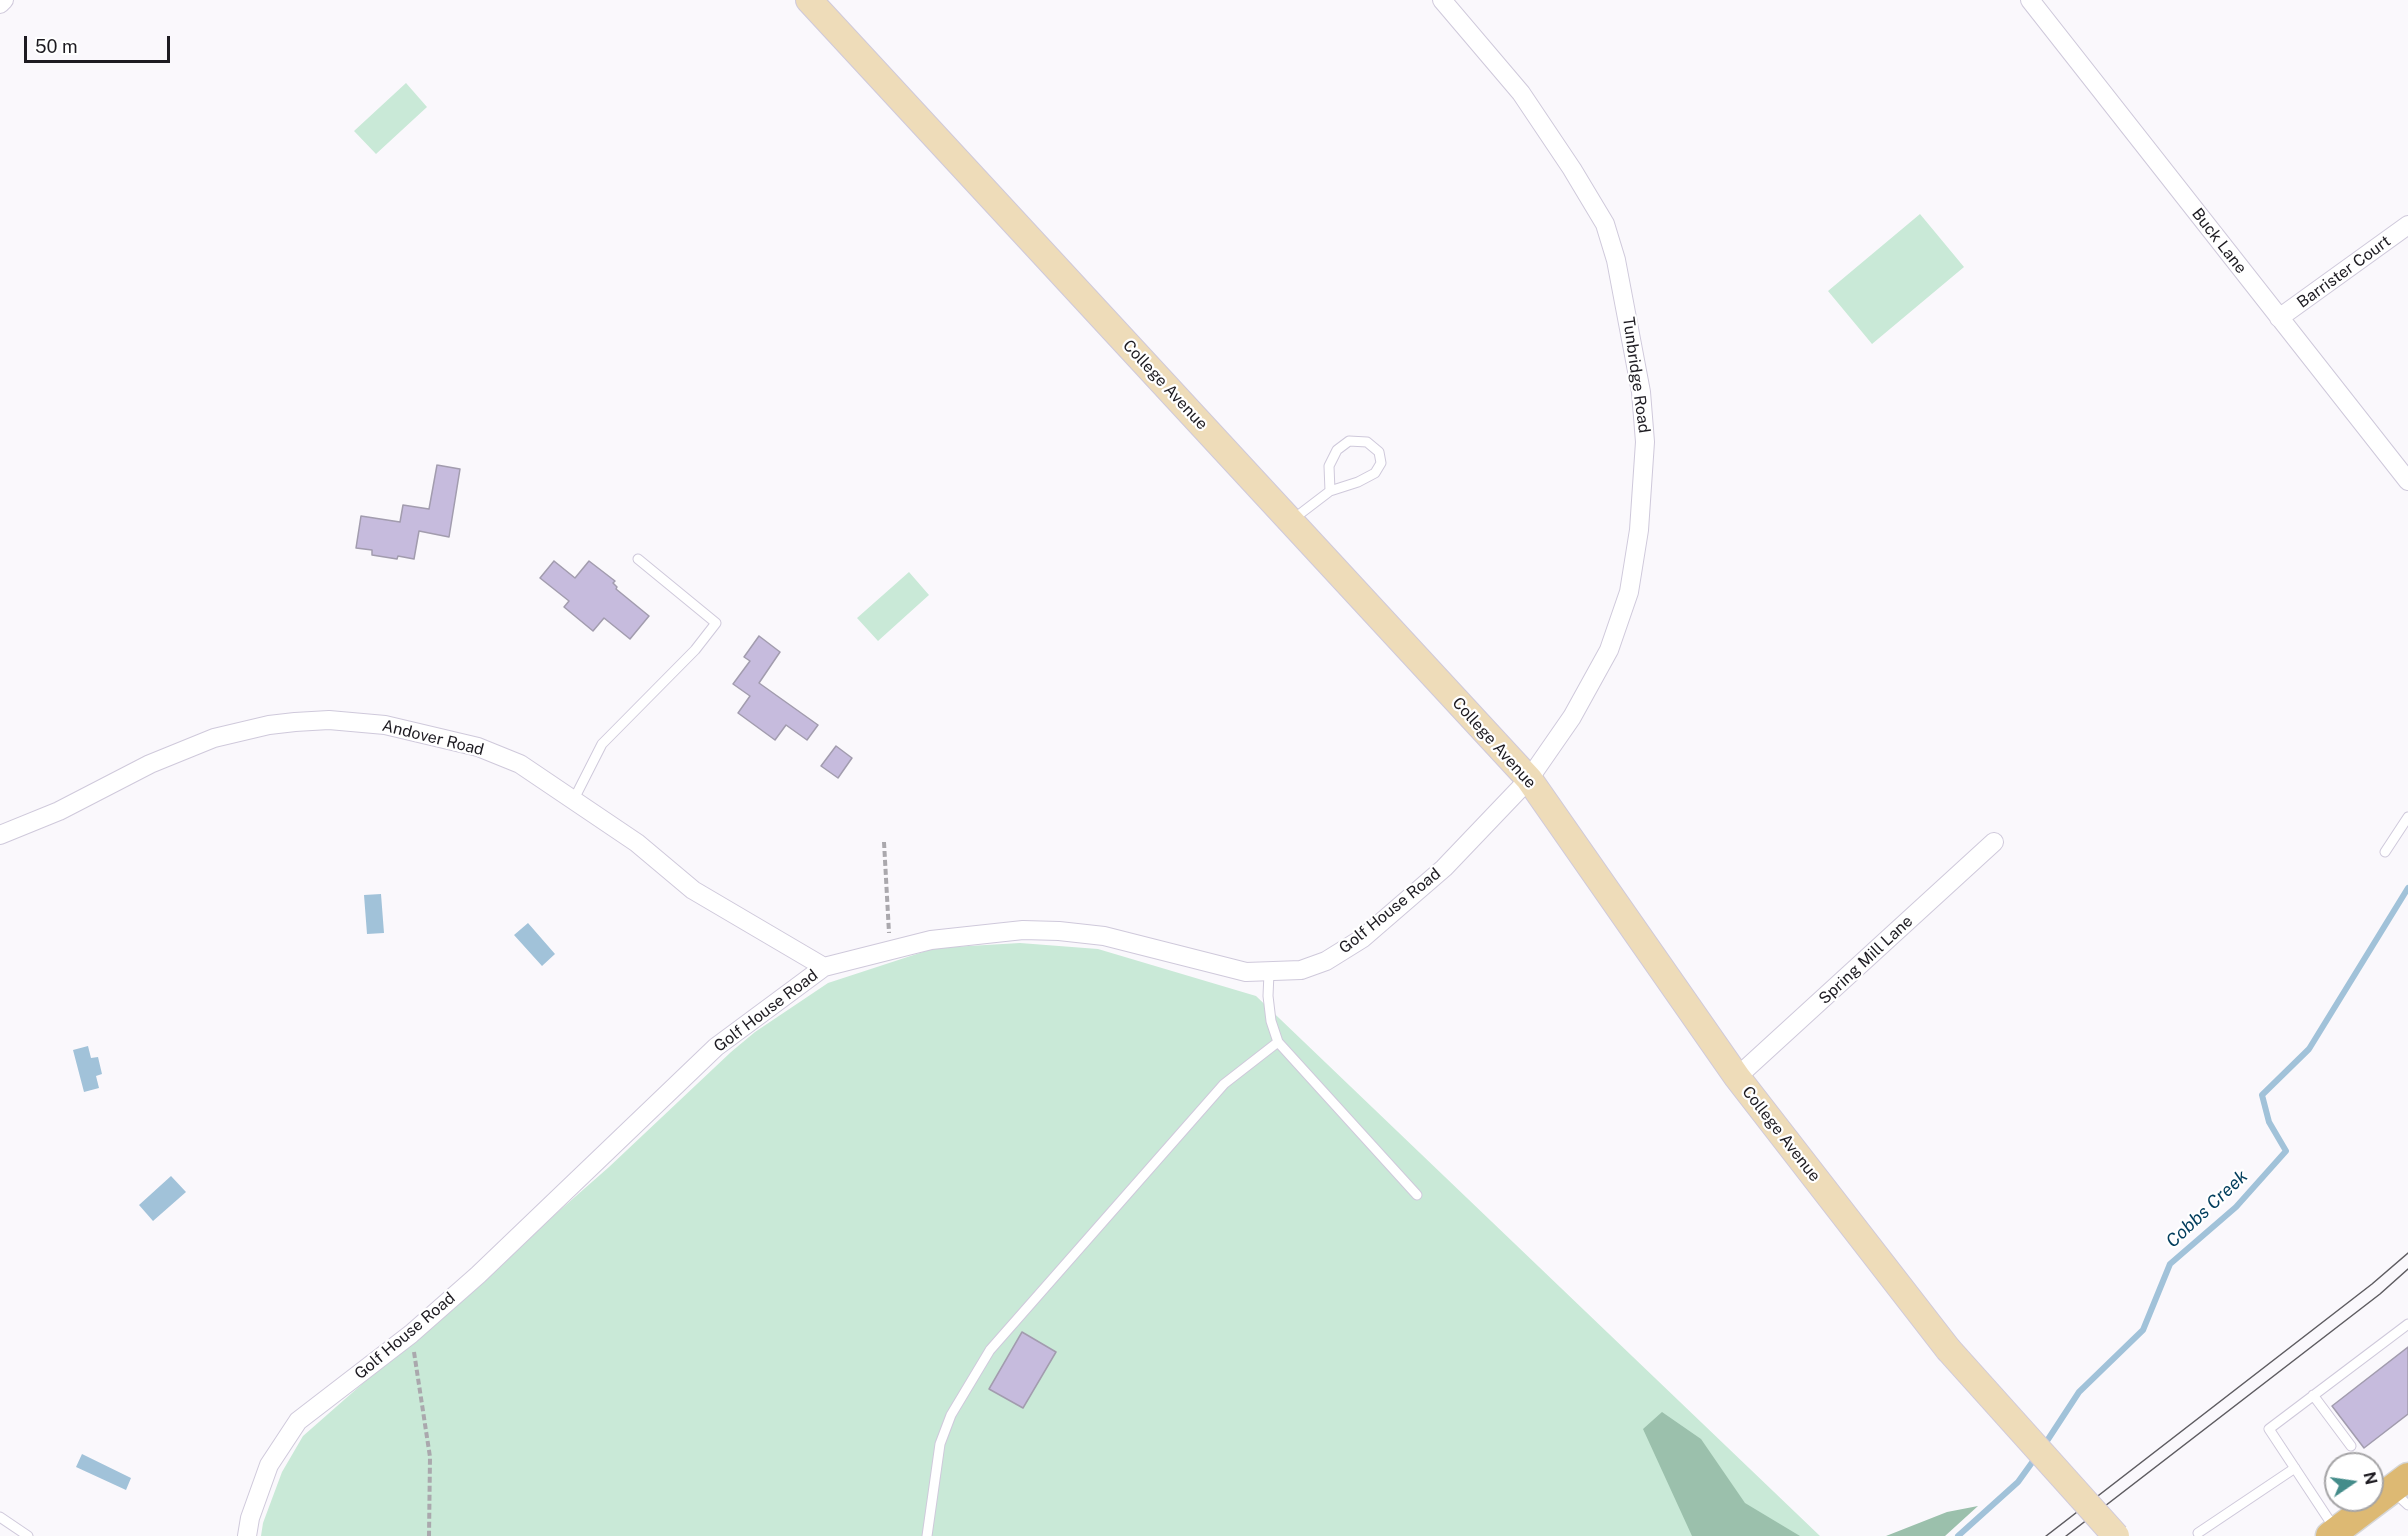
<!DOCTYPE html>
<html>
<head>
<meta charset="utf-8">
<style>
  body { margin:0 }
  #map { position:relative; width:2408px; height:1536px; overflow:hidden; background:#faf8fc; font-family:"Public Sans",sans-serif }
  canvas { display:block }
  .north { position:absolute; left:2324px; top:1452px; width:60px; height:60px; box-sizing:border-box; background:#fff; border:2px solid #a5a4a6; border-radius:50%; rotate:77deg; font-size:16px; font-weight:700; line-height:24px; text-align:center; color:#1d1b21 }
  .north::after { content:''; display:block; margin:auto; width:21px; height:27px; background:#448c8a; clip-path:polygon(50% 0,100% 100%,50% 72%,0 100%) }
  .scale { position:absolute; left:24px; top:36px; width:146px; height:27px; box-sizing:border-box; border:3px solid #1d1b21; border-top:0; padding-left:8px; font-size:18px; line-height:21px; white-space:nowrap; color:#1d1b21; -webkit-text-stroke:4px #fff; paint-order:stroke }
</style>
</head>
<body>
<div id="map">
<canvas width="2408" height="1536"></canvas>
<div class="north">N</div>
<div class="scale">50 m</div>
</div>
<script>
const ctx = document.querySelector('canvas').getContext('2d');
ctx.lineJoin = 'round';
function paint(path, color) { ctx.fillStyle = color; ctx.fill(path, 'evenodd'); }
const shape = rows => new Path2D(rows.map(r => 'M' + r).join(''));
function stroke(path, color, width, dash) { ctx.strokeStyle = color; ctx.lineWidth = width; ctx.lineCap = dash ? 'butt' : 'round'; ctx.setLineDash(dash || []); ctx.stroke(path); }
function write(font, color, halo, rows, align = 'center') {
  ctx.font = font + ' "Public Sans",sans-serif'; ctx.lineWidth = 4.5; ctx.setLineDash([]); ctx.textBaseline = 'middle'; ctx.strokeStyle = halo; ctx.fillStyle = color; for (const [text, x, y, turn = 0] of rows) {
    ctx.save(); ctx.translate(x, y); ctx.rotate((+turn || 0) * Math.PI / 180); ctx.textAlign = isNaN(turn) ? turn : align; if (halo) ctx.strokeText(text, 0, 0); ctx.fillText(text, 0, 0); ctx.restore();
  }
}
paint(shape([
  [406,83,427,107,376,154,354,131],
  [1920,214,1964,267,1872,344,1828,291],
  [909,572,929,595,878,641,857,618],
  [1020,943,1098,949,1256,996,1820,1536,261,1536,263,1523,282,1472,303,1436,609,1167,731,1052,755,1032,828,983,935,948]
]), '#c9e9d7');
paint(shape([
  [1662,1412,1701,1439,1745,1503,1800,1536,1692,1536,1643,1429],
  [1978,1506,1945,1536,1886,1536,1947,1512]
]), '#9bc0ac');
paint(shape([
  [381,894,384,933,367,934,364,895],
  [528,923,555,954,542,966,514,935],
  [88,1046,91,1058,98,1057,102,1074,96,1076,99,1088,84,1092,73,1050],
  [171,1176,186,1192,153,1221,139,1205],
  [82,1454,131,1478,126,1490,76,1467]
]), '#a1c2d9');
stroke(shape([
  [2043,1447,2079,1392,2143,1330,2170,1264,2236,1207,2286,1151,2269,1122,2262,1095,2309,1049,2408,888],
  [1958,1536,2018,1482,2036,1457]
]), '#a1c2d9', 6);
const building = shape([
  [437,465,460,469,449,537,419,531,414,559,398,556,397,559,372,555,372,550,356,548,361,516,400,522,403,505,429,509,437,465],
  [554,561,575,578,589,561,615,581,613,583,617,587,616,589,649,616,630,639,604,618,593,631,564,607,569,601,540,578,554,561],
  [759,636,780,652,759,683,818,725,807,740,786,725,775,740,738,713,750,696,733,684,750,661,744,657,759,636],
  [836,746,852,758,838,778,821,766,836,746],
  [1022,1332,1056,1352,1023,1408,989,1389,1022,1332],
  [2408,1347,2408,1414,2364,1448,2332,1406,2408,1347]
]);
paint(building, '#c6bbdd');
stroke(building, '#a29cae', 1.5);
const service = shape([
  [1292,520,1330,491,1358,482,1375,473,1381,463,1379,452,1367,442,1349,441,1337,450,1329,466,1330,491],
  [574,799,602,744,695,650,716,623,638,559],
  [2385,852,2408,817],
  [1278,1042,1417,1195],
  [2313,1395,2351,1446],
  [2395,1493,2408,1505],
  [0,1517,28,1536],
  [2335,1529,2269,1429,2408,1324],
  [2198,1533,2295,1468],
  [927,1536,940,1444,951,1415,990,1350,1224,1084,1278,1042,1271,1021,1268,996,1269,973]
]);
const minor = shape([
  [2030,0,2408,481],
  [0,4,4,0],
  [2279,318,2408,225],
  [0,835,59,811,150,764,214,738,269,725,295,722,329,720,385,725,478,747,520,764,637,843,693,890,824,967],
  [1737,1077,1994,842],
  [247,1536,250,1518,269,1465,298,1421,411,1334,478,1275,716,1047,824,967,931,940,1023,930,1059,931,1104,936,1246,972,1301,970,1326,961,1363,938,1444,868,1529,779,1572,717,1609,650,1629,592,1639,530,1645,442,1641,392,1616,260,1605,224,1572,169,1521,93,1442,0]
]);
const secondary = shape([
  [809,0,1529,779,1737,1077,1948,1349]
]);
const primary = shape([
  [2330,1536,2408,1477]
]);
stroke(service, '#cfc9db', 11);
stroke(minor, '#cfc9db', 20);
stroke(secondary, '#cfc9db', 28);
stroke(primary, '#d6d6d7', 31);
stroke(shape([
  [884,842,889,933],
  [414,1352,430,1457,429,1536]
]), '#aaa8ad', 4, [6, 3]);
stroke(service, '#fff', 9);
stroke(minor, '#fff', 18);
stroke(secondary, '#eedcb9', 26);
stroke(primary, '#ddb973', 28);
stroke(shape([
  [2046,1536,2372,1284,2408,1253],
  [2066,1536,2380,1294,2408,1269]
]), '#5e5c61', 1.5);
const secondaryBridge = shape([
  [1948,1349,2116,1536]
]);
stroke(secondaryBridge, '#cfc9db', 28, []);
stroke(secondaryBridge, '#eedcb9', 26);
write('16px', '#1d1b21', '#fff', [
  ["Buck Lane",2219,241,52],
  ["Barrister Court",2344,272,-36],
  ["Tunbridge Road",1636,375,82],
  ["College Avenue",1165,385,47],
  ["Andover Road",433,738,14],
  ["College Avenue",1494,743,48],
  ["Golf House Road",1390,911,-39],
  ["Spring Mill Lane",1866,960,-43],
  ["Golf House Road",766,1011,-37],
  ["College Avenue",1781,1134,52],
  ["Golf House Road",405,1336,-40]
]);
write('italic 18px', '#003d5c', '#fff', [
  ["Cobbs Creek",2207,1209,-43]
]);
</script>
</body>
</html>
